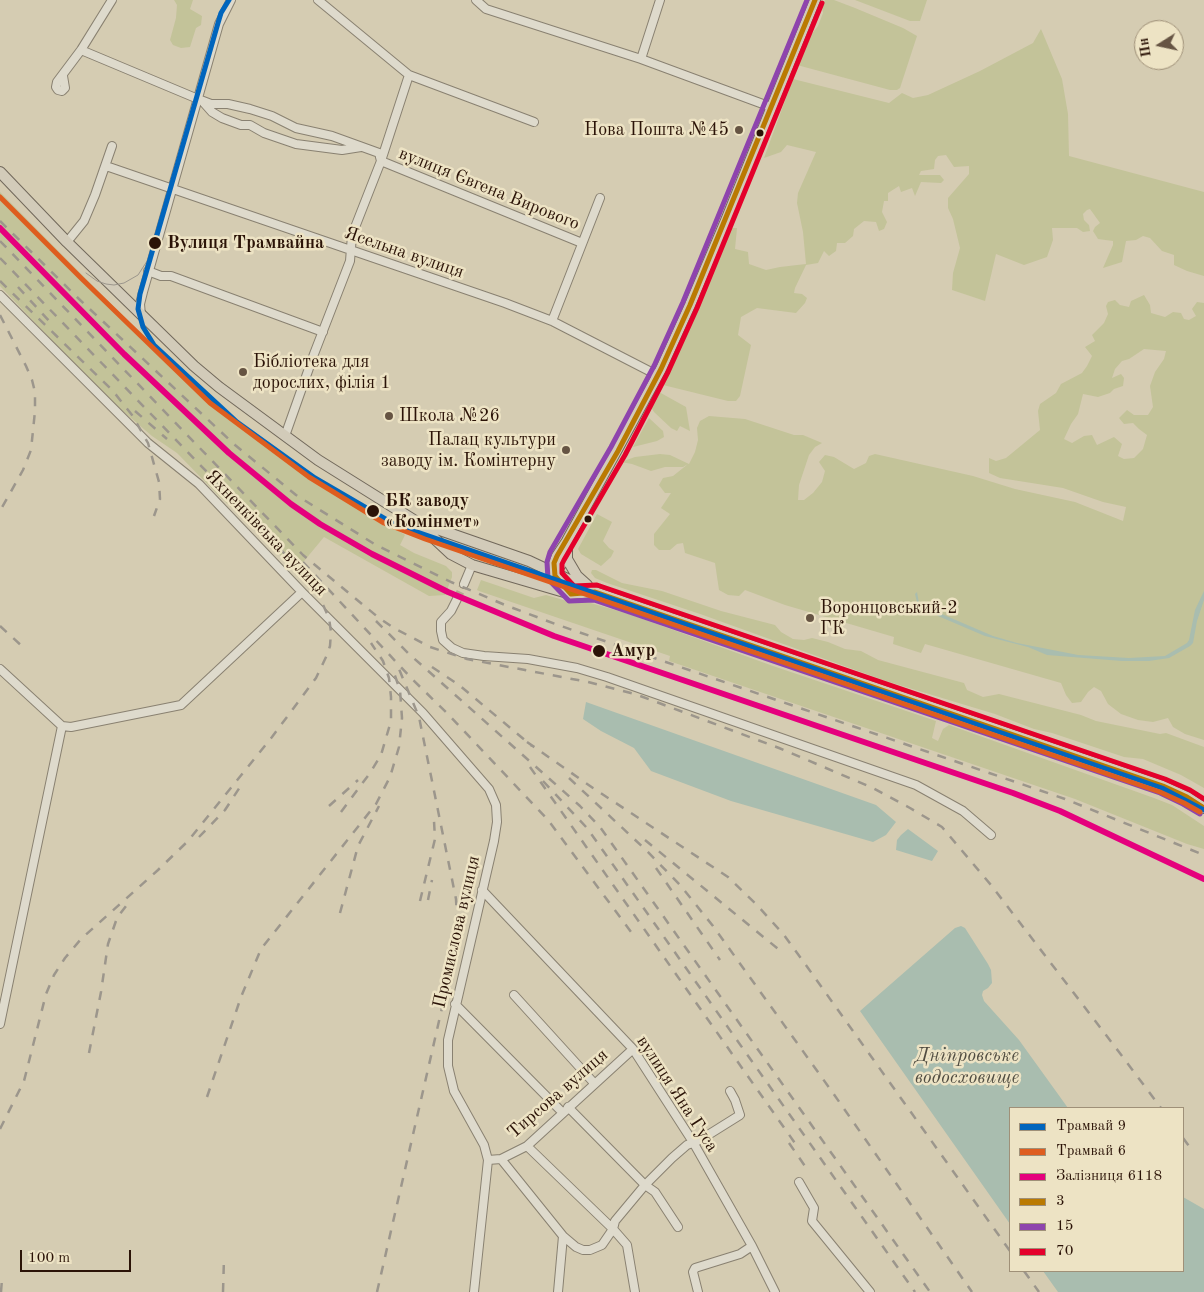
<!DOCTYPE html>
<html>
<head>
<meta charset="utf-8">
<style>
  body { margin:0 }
  #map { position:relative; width:1204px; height:1292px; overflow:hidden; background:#d5ccb2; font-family:"Old Standard TT",serif }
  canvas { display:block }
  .legend { position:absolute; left:1009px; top:1107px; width:175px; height:165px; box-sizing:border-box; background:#ede3c4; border:1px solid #9f9078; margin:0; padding:6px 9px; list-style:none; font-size:15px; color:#2b1307 }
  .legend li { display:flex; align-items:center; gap:10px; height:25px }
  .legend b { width:25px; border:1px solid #9f9078 }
  .north { position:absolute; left:1134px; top:20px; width:50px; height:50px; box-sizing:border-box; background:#ede3c4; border:1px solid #9f9078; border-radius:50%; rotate:260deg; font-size:14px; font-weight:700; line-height:20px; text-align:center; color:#2b1307 }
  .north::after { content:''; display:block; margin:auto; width:18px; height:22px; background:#665443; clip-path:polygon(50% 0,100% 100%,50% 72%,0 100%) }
  .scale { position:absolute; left:20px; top:1250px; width:111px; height:22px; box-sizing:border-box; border:2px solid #2b1307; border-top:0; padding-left:6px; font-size:15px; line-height:18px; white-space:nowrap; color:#2b1307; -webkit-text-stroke:4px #ede3c4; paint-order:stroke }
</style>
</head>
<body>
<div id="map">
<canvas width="1204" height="1292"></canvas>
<ul class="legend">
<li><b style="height:6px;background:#0065bd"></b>Трамвай 9</li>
<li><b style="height:6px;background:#de5d1f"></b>Трамвай 6</li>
<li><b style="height:6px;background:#e5007d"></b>Залізниця 6118</li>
<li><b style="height:6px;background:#ba7a02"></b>3</li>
<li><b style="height:6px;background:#8e44ad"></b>15</li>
<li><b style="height:6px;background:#e4002b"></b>70</li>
</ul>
<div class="north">Пн</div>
<div class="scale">100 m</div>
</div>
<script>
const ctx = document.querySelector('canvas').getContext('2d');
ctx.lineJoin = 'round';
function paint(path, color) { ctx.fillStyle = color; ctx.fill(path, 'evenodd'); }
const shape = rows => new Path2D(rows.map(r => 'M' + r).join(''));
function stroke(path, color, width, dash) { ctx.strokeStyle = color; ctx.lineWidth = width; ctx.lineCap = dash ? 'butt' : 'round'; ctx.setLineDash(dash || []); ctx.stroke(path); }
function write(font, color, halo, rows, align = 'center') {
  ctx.font = font + ' "Old Standard TT",serif'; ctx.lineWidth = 5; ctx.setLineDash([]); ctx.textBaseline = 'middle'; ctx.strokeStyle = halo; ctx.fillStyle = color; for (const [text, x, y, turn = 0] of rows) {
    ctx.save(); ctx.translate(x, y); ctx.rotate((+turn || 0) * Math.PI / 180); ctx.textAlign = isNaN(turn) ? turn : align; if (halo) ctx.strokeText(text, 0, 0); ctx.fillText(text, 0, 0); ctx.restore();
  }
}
paint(shape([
  [174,0,193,0,190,9,202,16,201,25,196,28,190,47,181,48,173,45,170,40,176,18,177,5],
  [825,0,834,0,855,8,903,28,917,36,900,88,897,90,890,90,797,65,808,39,818,26,823,13,822,7],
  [855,0,927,0,920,21,910,21],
  [1041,29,1062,79,1068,114,1069,156,1204,192,1204,276,1187,271,1174,265,1174,255,1162,251,1150,238,1143,236,1136,240,1126,241,1122,262,1103,268,1113,245,1113,241,1098,239,1093,231,1095,227,1100,223,1090,209,1087,210,1083,214,1084,220,1089,225,1090,231,1083,232,1077,228,1052,228,1053,240,1047,257,1024,265,996,254,985,301,952,290,953,273,960,248,953,219,948,208,948,198,969,174,969,166,954,167,946,155,938,156,935,160,934,169,921,171,919,175,940,175,944,180,941,183,921,182,915,196,912,188,901,192,899,186,888,193,888,201,884,201,882,212,887,222,884,229,879,231,876,222,864,221,854,229,853,236,845,243,837,243,836,251,829,256,824,251,818,263,806,265,795,288,794,293,802,294,807,298,805,303,796,313,757,308,741,317,738,335,751,345,740,396,736,401,728,401,663,385,731,228,737,228,735,249,748,252,749,264,766,270,780,267,806,264,803,232,797,203,798,193,816,152,787,145,781,152,764,158,793,79,889,103,902,93,913,98,928,95,980,71,1033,43],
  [0,192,108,301,231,419,302,472,405,535,400,545,414,553,446,566,452,572,452,577,445,595,429,596,324,537,295,572,262,535,220,497,177,453,152,436,103,394,0,286],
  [1144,295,1150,305,1151,313,1165,317,1173,312,1181,313,1184,319,1189,320,1196,316,1192,309,1197,302,1204,303,1204,740,1185,734,1173,727,1168,718,1153,722,1138,720,1121,714,1108,704,1101,691,1094,687,1088,692,1081,702,1072,703,1066,695,1061,683,925,644,921,653,893,644,894,637,785,605,745,590,739,596,728,595,719,590,715,563,685,553,683,543,677,544,670,550,659,550,654,545,654,534,670,514,661,508,671,493,665,493,659,485,663,478,673,476,688,464,683,467,665,467,651,471,632,464,621,462,635,457,660,454,670,455,689,464,695,452,698,440,697,428,700,421,709,416,745,419,794,435,803,435,822,443,815,447,809,455,799,485,798,500,804,500,813,493,822,482,825,471,819,462,825,455,834,457,854,469,866,463,869,456,875,454,973,476,1015,489,1075,502,1123,521,1126,507,1103,502,1063,488,1000,478,989,473,989,458,996,461,1006,458,1040,430,1038,411,1040,404,1056,393,1061,384,1082,373,1087,366,1092,356,1085,347,1095,341,1092,335,1104,323,1108,314,1106,306,1108,302,1115,300,1120,305,1129,307,1131,301],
  [1144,349,1166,351,1164,359,1155,372,1150,386,1153,407,1148,415,1134,415,1127,410,1119,418,1124,424,1133,423,1139,429,1147,435,1143,449,1134,458,1124,459,1118,456,1122,444,1114,437,1097,445,1092,435,1084,436,1072,443,1064,439,1071,424,1078,414,1083,394,1098,397,1110,393,1114,389,1123,386,1124,378,1121,374,1112,378,1115,369,1122,361,1129,359],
  [659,392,686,407,690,431,680,426,677,431,671,428,654,412,651,407],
  [649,418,663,431,664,437,657,441,633,447],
  [597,514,612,522,603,541,609,548,614,551,611,557,601,566,581,554,578,549],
  [592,570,596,570,622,583,662,591,721,611,775,625,781,632,793,639,804,640,812,638,828,642,845,649,861,651,878,660,964,683,967,690,983,697,999,694,1081,715,1096,721,1160,734,1166,733,1204,747,1204,788,1181,775,1143,759,1124,757,1052,733,1034,729,995,714,886,681,703,615,607,583,595,578,591,573],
  [481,580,534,598,546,595,567,601,587,602,629,614,773,666,936,721,932,738,938,741,943,729,949,725,1154,798,1172,805,1204,826,1204,849,1187,844,1075,799,669,661,670,656,479,591,477,590]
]), '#c3c399');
paint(shape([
  [1204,591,1204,600,1197,621,1193,643,1190,646,1169,658,1149,661,1122,661,1047,655,1028,647,985,636,924,610,918,606,915,594,917,592,919,603,923,606,993,636,1017,643,1078,655,1129,658,1165,656,1187,643,1189,640,1195,610],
  [586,702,876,805,896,822,886,835,873,842,731,801,651,771,634,748,601,731,583,719],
  [908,829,938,851,932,861,896,850,897,840,901,835],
  [961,926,965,928,988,964,991,970,992,983,988,988,983,991,982,995,984,1001,1019,1040,1068,1108,1010,1108,1010,1224,860,1011,955,928],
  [1183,1197,1204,1209,1204,1292,1058,1292,1043,1271,1183,1271]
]), '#a9bdaf');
stroke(shape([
  [457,599,464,584]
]), '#b3a790', 8, [8, 4]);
const minor = shape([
  [318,0,409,75,534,122],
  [476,0,486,9,641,59,771,107],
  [81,50,198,99,211,104,228,104,250,109,272,116,296,128,332,136,379,153,381,161,582,243],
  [641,59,660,0],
  [63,76,65,88,62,91,58,90,56,87,57,82,81,50,112,0],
  [204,103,212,112,222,118,241,125,250,125,264,133,296,144,342,150,361,147],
  [106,166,505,303,552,321,657,375],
  [67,242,84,221,95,195,112,146],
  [148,271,161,276,171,276,323,332],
  [0,295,148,443,199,484,302,592,423,713,489,789,496,805,497,822,494,841,448,1040,448,1066,454,1091,484,1145,488,1160,474,1292],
  [141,315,140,304,143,292,219,24,231,0],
  [552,321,600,198],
  [285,436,314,354,350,261,352,235,381,161,409,75],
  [464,584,472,565],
  [457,599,451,611,441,622,441,631,443,640,452,648,463,653,484,656,528,659,577,668,607,677,916,785,963,811,991,835],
  [0,669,62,726,0,1024],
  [62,726,71,727,181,705,302,592],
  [482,890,633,1049,693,1142,752,1246,775,1292],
  [514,995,594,1083],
  [455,1004,562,1112],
  [568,1107,645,1185,655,1192,678,1227],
  [527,1146,613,1229,627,1245,635,1292],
  [501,1159,527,1146,633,1049],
  [488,1160,501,1159,563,1236,558,1292],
  [799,1182,814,1208,812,1221,870,1292],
  [563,1236,576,1247,583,1250,590,1250,602,1245,613,1229,615,1221,645,1185,672,1158,687,1145,700,1140,740,1115,735,1100,730,1091],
  [698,1292,693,1272,695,1268,740,1254,752,1246]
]);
const major = shape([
  [0,172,67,242,194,366,219,387,318,460,417,522,529,561,595,592,1163,786,1187,797,1204,808],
  [420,525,451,554,472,565,571,594,594,592],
  [567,541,567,559,577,576,587,585],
  [531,581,547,577,554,573,562,563,566,551],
  [571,594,558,581,554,573,554,563,557,556,567,541,661,369,690,305,727,218,815,0]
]);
stroke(minor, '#898171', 10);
stroke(major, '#71685b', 12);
stroke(minor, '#dedacc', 8);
stroke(major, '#d2cbb9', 10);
stroke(shape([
  [86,273,97,281,106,284,114,285,124,283,138,275,151,255]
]), '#9c968c', 1);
stroke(shape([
  [0,221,79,299,235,445,296,495,376,545,451,582,505,605,558,625,1065,799,1204,855],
  [0,241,303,555,379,618,394,628,430,647,467,659,588,682,635,694,779,748,873,788,910,808,942,827,991,885,1119,1052,1161,1108],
  [0,258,266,533],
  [0,281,113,391,132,415,148,443,159,482,160,499,154,516],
  [18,287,50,322],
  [0,315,26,366,32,380,35,392,35,411,31,450,23,470,0,511],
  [135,411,167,439],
  [303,562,412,679,447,713,548,820,634,936],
  [376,621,408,653,580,806,600,827,930,1292],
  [0,626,23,647],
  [432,667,459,685,532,746],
  [527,742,593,788,728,877,757,905,784,935,808,968,1010,1251],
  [530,767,797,1146],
  [569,778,647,851,680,885,713,926,833,1093,972,1292],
  [543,781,587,828,915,1292],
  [329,806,358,780],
  [341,812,370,773,381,755,391,721,391,697,389,678,383,661,371,643],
  [199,837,225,810,240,787],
  [645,840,783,953],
  [656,868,720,960],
  [428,900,432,880],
  [420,901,435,839,434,821],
  [340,913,358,846,379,806],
  [89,1053,101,992,108,944,117,918,126,906],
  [207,1097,241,997,261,949,376,804,390,777,399,747,402,718,400,690,394,673],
  [0,1129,24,1081,46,994,54,975,65,958,81,939,158,870,188,841,272,737,316,678,327,655,330,646,331,632,329,618,320,598,305,575,261,529],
  [1183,1138,1189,1146],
  [789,1143,807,1169],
  [1024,1271,1039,1292],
  [1,1292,2,1279],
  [223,1292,224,1258],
  [377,1292,458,938,456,899,419,717,399,669]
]), '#9c968c', 2.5, [9, 9]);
stroke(shape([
  [815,0,690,305,661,369,618,451,557,556,554,563,555,576,571,594,595,592,1163,786,1187,797,1204,808]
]), '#ba7a02', 5);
stroke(shape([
  [807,0,683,302,654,366,611,447,550,552,547,562,548,579,569,601,594,600,1160,793,1183,804,1200,814]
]), '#8e44ad', 5);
stroke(shape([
  [822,3,697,308,668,372,625,455,564,560,562,564,562,573,574,586,597,585,1165,779,1190,790,1204,799]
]), '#e4002b', 5);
stroke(shape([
  [0,228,124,354,229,453,291,504,320,524,372,554,448,592,554,636,1013,793,1060,811,1204,879]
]), '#e5007d', 6);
stroke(shape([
  [229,0,221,13,218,23,140,294,138,309,143,327,154,345,237,422,315,478,394,524,1162,788,1204,810]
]), '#0065bd', 5);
stroke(shape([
  [0,197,81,278,210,403,309,477,384,523,425,539,1160,792,1184,803,1200,812]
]), '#de5d1f', 5);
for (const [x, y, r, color] of [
  [739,130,5,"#665443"],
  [760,133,4.5,"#2b1307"],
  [155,243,7,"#2b1307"],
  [243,372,5,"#665443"],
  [389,416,5,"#665443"],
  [566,450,5,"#665443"],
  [373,511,7,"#2b1307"],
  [588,519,4.5,"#2b1307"],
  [810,618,5,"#665443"],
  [599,651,7,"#2b1307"]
]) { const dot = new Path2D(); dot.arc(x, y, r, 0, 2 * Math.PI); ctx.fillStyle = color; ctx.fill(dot); stroke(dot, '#ede3c4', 2); }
write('18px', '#2b1307', '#ede3c4', [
  ["Нова Пошта №45",729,130,"right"],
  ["Бiблiотека для",253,362],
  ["дорослих, фiлiя 1",253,383],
  ["Школа №26",399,416],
  ["Палац культури",556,440,"right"],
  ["заводу ім. Комінтерну",556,461,"right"],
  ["Воронцовський-2",820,608],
  ["ГК",820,629]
], 'left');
write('18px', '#2b1307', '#ede3c4', [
  ["вулиця Євгена Вирового",489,189,22],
  ["Ясельна вулиця",404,253,19],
  ["Яхненківська вулиця",266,533,46],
  ["Промислова вулиця",457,932,-77],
  ["Тирсова вулиця",558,1094,-41],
  ["вулиця Яна Гуса",677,1094,57]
]);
write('bold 18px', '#2b1307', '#ede3c4', [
  ["Вулиця Трамвайна",167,243],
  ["БК заводу",385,501],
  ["«Комінмет»",385,522],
  ["Амур",611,651]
], 'left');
write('italic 19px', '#504c41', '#ede3c4', [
  ["Дніпровське",967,1056],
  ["водосховище",967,1078]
]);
</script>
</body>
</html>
